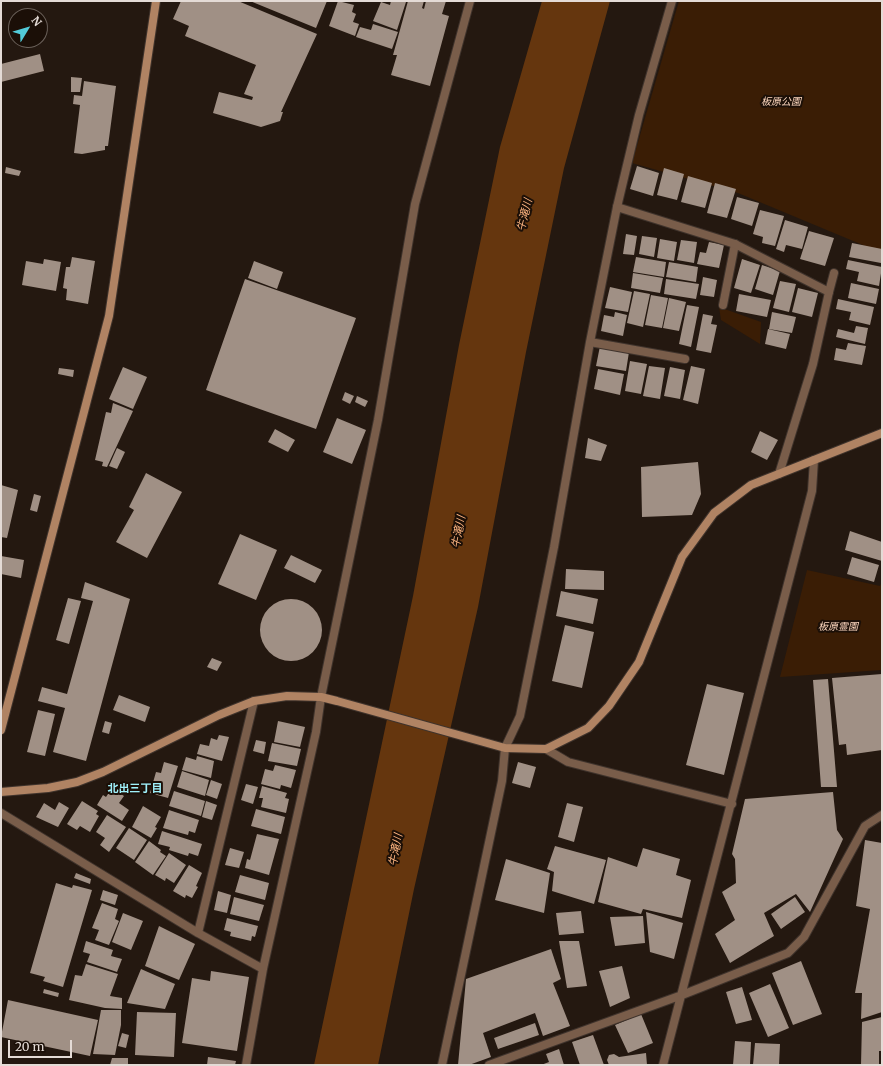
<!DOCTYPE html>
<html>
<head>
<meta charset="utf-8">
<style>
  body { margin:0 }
  #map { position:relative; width:883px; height:1066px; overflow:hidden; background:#241810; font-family:Merriweather,serif }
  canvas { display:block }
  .frame { position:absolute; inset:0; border:2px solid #e4dbd6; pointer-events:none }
  .north { position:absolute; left:8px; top:8px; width:40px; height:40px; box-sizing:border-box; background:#1b0f07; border:1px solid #6b615a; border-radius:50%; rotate:52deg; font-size:11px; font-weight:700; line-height:16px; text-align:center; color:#e4dbd6 }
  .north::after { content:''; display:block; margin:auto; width:14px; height:18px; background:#52cbd9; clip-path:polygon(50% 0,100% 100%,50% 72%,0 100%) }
  .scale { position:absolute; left:8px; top:1040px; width:64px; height:18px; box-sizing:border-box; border:2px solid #e4dbd6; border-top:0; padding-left:5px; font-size:12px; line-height:14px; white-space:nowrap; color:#e4dbd6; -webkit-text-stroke:3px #1b0f07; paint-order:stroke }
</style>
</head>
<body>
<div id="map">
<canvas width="883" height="1066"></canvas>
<div class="frame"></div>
<div class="north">N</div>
<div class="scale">20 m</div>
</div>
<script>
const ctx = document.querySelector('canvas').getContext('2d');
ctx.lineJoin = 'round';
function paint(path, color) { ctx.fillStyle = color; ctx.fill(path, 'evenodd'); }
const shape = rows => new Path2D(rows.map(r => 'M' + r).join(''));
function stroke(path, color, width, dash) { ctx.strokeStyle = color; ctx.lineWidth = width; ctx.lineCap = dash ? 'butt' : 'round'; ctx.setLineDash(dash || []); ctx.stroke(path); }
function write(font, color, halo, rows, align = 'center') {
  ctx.font = font + ' Merriweather,"Noto Sans JP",serif'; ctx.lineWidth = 4; ctx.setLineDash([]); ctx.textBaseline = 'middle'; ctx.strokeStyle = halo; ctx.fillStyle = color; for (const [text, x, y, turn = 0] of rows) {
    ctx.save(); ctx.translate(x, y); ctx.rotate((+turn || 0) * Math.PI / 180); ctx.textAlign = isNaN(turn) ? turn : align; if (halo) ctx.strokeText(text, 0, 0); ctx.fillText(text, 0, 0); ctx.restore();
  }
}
paint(shape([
  [679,1,882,1,882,253,738,193,632,163],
  [719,307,761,322,760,344,721,320],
  [807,570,880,586,882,582,882,670,780,677]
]), '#3a1d05');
paint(shape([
  [542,1,610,1,564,168,526,352,478,607,414,889,378,1065,314,1065,413,596,459,345,500,147]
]), '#65360e');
paint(shape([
  [181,1,238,1,317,34,281,112,283,112,280,121,261,127,213,113,219,92,252,100,253,97,244,94,256,65,185,36,189,26,173,19],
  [250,1,327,1,316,28],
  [338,1,354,5,352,12,356,14,353,22,359,24,355,36,329,26],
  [391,1,406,2,397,30,373,21,381,2,390,5],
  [408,1,424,1,422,8,424,9,426,1,446,1,442,14,449,16,430,86,391,75,397,55,393,55],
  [373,24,398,32,392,49,356,37,360,27,371,30],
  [40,54,44,71,1,82,1,64],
  [71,77,82,78,80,92,71,92],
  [84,81,116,86,108,146,105,146,105,150,82,154,74,153,80,105,73,104,74,95,82,96],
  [637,166,659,173,653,196,630,189],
  [6,167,21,171,19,176,5,173],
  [664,168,684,174,677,200,657,195],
  [688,176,712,183,705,208,681,202],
  [715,183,736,189,727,218,707,213],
  [737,197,759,203,752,226,731,219],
  [760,210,784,216,775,246,762,243,763,237,753,234],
  [785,220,808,227,802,249,786,245,784,252,776,249],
  [809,231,834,238,825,266,800,259],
  [626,234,637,236,634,255,623,254],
  [642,236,657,238,654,257,639,254],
  [660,239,677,242,674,261,657,258],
  [681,240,697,242,694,263,677,260],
  [709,242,724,245,719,268,697,264,700,252,706,253],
  [852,243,882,249,881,263,849,257],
  [72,257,95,261,88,304,66,300,67,289,63,288,66,267,70,267],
  [636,257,666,262,664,277,633,272],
  [44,259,61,262,56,291,22,285,26,261,43,264],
  [742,259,760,265,751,293,734,288],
  [848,260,882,267,879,286,857,281,859,272,846,269],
  [254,261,283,272,277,289,248,278],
  [669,262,698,267,696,282,666,277],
  [762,265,780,271,773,295,755,289],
  [633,273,663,278,660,293,631,288],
  [703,277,717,280,714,297,700,295],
  [245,279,356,318,316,429,206,390],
  [666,279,699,284,696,299,664,294],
  [780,281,796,284,789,312,773,308],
  [851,283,879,289,876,304,848,298],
  [610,287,632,292,628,312,605,308],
  [798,288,818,293,812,317,792,312],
  [634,291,650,294,643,327,627,323],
  [739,294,771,300,767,317,736,311],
  [651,295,668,298,662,328,645,325],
  [669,298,686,302,679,331,663,328],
  [838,299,874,307,870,325,849,320,851,312,836,309],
  [687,305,699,307,691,347,679,344],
  [615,312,627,315,623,336,601,331,604,315,614,317],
  [772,312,796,317,792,333,769,329],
  [703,314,713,316,711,324,717,325,711,353,696,350],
  [856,326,868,328,865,344,836,337,838,329,854,333],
  [768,329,790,334,786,349,765,344],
  [848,343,866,346,862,365,834,360,836,348,846,350],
  [600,346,629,352,626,371,596,366],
  [630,361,647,364,641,394,625,391],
  [649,366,665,368,660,399,643,396],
  [691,366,705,369,698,404,683,400],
  [123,367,147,377,133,409,109,399],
  [670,367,685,370,680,399,664,396],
  [59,368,74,370,73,377,58,374],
  [598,369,624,374,620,395,594,389],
  [345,392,354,396,350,404,342,400],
  [357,396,368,401,365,407,355,402],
  [113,403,133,411,107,467,102,466,103,462,95,460,106,412,111,413],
  [337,418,366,430,352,464,323,452],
  [275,429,295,440,288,452,268,442],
  [760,431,778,440,767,460,751,452],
  [588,438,607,445,601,461,585,458],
  [117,448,125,452,117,469,109,466],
  [698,462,701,494,692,515,642,517,641,467],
  [146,473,182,492,147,558,116,542,134,510,129,507],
  [1,485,18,490,7,538,1,537],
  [34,494,41,496,37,512,30,510],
  [850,531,882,542,882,561,845,550],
  [240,534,277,550,256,600,218,584],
  [291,555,322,570,315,583,284,568],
  [1,556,24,560,21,578,1,574],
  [852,557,879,565,874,582,847,574],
  [566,569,604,571,604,590,565,589],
  [85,582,130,599,86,761,53,752,65,708,38,701,42,687,67,694,93,601,81,598],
  [561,591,598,599,593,624,556,616],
  [68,598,81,601,69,644,56,640],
  '260 630a31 31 0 1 1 62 0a31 31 0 1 1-62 0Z',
  [565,625,594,632,582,688,552,681],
  [212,658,222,662,217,671,207,667],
  [882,674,882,750,847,755,846,744,839,745,832,678],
  [828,679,837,787,821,787,813,680],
  [707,684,744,693,724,775,686,765],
  [119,695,150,707,145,722,113,710],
  [38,710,55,714,45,756,27,752],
  [105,721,112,723,109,734,102,732],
  [278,721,305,727,300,747,274,742],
  [219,735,229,737,222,761,197,754,200,744,209,746,211,738,217,740],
  [256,740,266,742,264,754,253,751],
  [272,743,301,749,297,766,268,761],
  [197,756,214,761,211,778,182,770,186,757,196,760],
  [164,762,178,766,168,798,150,793,156,772,161,773],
  [518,762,536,767,530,788,512,783],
  [275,765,296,770,291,788,281,785,280,789,261,784,265,769,273,771],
  [182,771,209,780,205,796,177,787],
  [211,780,222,784,217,799,206,795],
  [246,784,258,787,253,804,241,800],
  [262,786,287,793,285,798,289,799,286,813,261,807,263,798,259,798],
  [112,788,124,796,119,803,129,810,122,821,97,805,103,795,106,797],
  [174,791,205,801,201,816,169,806],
  [833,792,837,830,843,839,810,912,796,894,764,913,774,936,730,963,715,934,735,920,722,892,736,883,735,859,732,854,745,799],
  [82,801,98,811,96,814,99,816,90,832,80,826,77,830,67,824],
  [206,801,217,805,212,820,202,817],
  [59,802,69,808,58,827,36,817,44,803,55,810],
  [567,803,583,807,574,842,558,837],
  [143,806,161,817,155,827,157,828,151,838,132,827],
  [256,809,285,817,281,834,251,826],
  [169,810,199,820,195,833,189,831,188,835,163,828],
  [107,815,126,827,109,852,100,845,105,838,96,832],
  [129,828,147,840,134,860,116,848],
  [162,831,202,844,198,856,189,853,188,856,169,850,170,847,158,844],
  [257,834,279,839,269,875,245,868,247,859,250,860],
  [865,840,882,843,882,1012,861,1019,862,993,855,993,870,909,856,906],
  [149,841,161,850,160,852,166,856,153,875,135,862],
  [555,846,606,860,594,904,552,891,554,872,547,869],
  [230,848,244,852,239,868,225,865],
  [643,848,680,859,676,875,691,880,682,918,643,909,641,914,598,902,608,857,637,867],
  [169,853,186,865,174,883,166,878,165,881,155,875],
  [506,859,550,873,544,913,495,900],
  [189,865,202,873,196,886,198,887,192,898,186,895,185,898,173,891],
  [76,873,91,879,90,884,74,878],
  [240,875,269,883,265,900,235,892],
  [56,883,72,888,73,885,92,890,63,987,43,981,45,977,30,973],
  [103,890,118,895,115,905,100,900],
  [218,891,231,895,227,913,214,910],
  [234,897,264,905,259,921,230,914],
  [795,897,805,912,781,929,771,914],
  [102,903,118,909,115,919,119,921,109,945,95,940,99,930,92,928],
  [581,911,584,933,559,935,556,913],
  [646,912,683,923,674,959,650,952],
  [123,913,143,921,131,950,112,942],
  [643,916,645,943,615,946,610,917],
  [227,918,258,926,255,937,252,936,251,941,230,936,231,932,224,930],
  [159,926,195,944,179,980,145,966],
  [86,941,113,950,111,956,122,959,117,972,87,962,90,954,83,952],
  [559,941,579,941,587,986,567,988],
  [551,949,561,979,553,983,570,1026,543,1036,535,1013,483,1033,491,1057,469,1065,458,1065,466,979],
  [801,961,822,1014,793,1025,772,973],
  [86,964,118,974,110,996,122,998,122,1009,105,1008,69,1000,75,975,82,976],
  [622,966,630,998,610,1007,599,971],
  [141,969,175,984,165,1009,127,1003],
  [211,971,249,977,237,1051,182,1043,192,978,210,981],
  [770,984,789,1028,768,1037,749,993],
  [742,987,752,1020,736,1024,726,992],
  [44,989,59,993,58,997,43,993],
  [8,1000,98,1020,90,1056,1,1037],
  [101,1010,121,1010,121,1025,115,1055,93,1054],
  [137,1012,176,1013,174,1057,135,1055],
  [641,1014,653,1043,628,1053,615,1025],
  [882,1017,882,1051,879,1051,879,1065,861,1065,862,1022],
  [535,1023,539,1035,498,1049,494,1038],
  [122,1033,129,1035,126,1048,118,1046],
  [593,1035,604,1065,580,1065,572,1042],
  [735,1041,751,1042,750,1065,733,1065],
  [755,1043,780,1044,779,1065,753,1065],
  [559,1049,564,1065,541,1065,549,1062,546,1054],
  [646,1053,647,1065,609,1065,607,1060,609,1055,614,1054,619,1057],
  [208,1057,236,1061,235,1065,207,1065],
  [112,1058,128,1058,128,1065,110,1065]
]), '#a09085');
const lane = shape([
  [617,207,639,115,672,1],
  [829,292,834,273],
  [723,305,735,244]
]);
const street = shape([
  [590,342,685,359],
  [546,749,568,762,732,804],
  [1,813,198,933,263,969],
  [198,933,254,701],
  [246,1065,263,969,316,732,321,697,378,420,415,204,470,1],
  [442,1065,502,781,505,748,520,716,554,547,590,342,617,207,735,244,829,292,813,364,779,474],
  [489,1065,682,995,788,953,804,937,865,826,882,815],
  [663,1065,812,491,814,460]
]);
const secondary = shape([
  [1,730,109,316,156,1],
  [1,792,48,788,77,782,103,772,219,715,254,701,287,696,321,697,337,701,505,748,546,749,588,728,609,706,639,662,682,557,714,513,751,485,882,433]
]);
stroke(lane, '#3f332c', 10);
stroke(street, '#3f332c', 10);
stroke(secondary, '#3f332c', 10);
stroke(lane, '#795d4a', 8);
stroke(street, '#795d4a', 8);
stroke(secondary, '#b08363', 8);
write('italic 10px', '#fdd7be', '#1b0f07', [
  ["板原公園",781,102],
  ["板原霊園",838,627]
]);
write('italic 11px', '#feb581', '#1b0f07', [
  ["牛滝川",525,215,-76],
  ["牛滝川",459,532,-79],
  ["牛滝川",396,850,-79]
]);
write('bold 11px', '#a0f1fb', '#1b0f07', [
  ["北出三丁目",135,789]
]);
</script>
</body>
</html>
